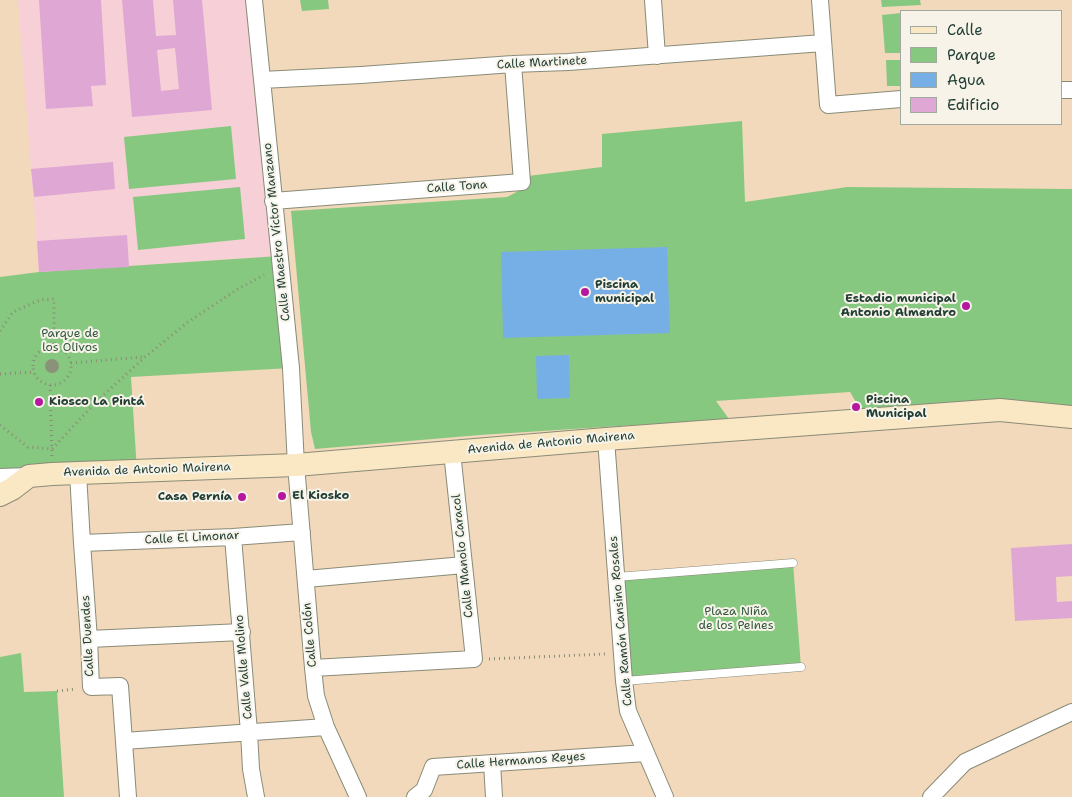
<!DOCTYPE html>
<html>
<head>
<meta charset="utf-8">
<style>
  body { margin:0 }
  #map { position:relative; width:1072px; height:797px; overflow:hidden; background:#f3d9bb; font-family:"Shantell Sans",sans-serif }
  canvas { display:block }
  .legend { position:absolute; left:900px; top:10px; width:162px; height:115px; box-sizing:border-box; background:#f7f3e8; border:1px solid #a1aaa0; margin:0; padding:6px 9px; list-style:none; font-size:15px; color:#1f3d34 }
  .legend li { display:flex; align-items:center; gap:10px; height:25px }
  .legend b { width:25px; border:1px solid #a1aaa0 }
</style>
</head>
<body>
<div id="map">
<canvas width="1072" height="797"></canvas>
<ul class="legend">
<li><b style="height:6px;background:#fae7c3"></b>Calle</li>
<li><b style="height:14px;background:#87c881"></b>Parque</li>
<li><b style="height:14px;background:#76afe6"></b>Agua</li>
<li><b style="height:14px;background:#dfa7d3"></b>Edificio</li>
</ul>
</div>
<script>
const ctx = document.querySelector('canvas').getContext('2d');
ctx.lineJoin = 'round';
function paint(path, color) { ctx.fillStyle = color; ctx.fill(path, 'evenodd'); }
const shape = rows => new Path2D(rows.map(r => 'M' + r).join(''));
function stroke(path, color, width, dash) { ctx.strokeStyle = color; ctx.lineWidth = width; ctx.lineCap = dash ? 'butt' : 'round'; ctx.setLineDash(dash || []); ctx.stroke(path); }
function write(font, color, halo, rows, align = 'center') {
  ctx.font = font + ' "Shantell Sans",sans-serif'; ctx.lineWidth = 4; ctx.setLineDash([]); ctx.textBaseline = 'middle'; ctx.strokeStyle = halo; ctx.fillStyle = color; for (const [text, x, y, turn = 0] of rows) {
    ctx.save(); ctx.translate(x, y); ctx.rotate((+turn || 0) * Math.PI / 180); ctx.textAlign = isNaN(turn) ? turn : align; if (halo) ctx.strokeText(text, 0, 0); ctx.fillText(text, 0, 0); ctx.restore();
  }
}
paint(shape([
  [18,0,254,0,279,256,39,272]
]), '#f6cfd7');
paint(shape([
  [300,0,328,0,329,9,302,11],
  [881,0,920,0,921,5,882,7],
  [901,13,901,53,885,53,882,15],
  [886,60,901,60,901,86,887,86],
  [742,121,745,202,847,187,1072,189,1072,407,1011,400,860,409,850,392,716,401,729,419,480,435,315,449,311,432,291,211,507,197,528,186,528,176,602,167,602,134],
  [231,126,236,179,129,189,124,137],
  [240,187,245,239,138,250,133,197],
  [279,256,291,368,131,377,137,471,0,477,0,277,39,272],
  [793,563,801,667,624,681,616,577],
  [21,653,24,692,57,691,64,797,0,797,0,657]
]), '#87c881');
paint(shape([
  [667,247,670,333,503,338,501,252],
  [569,355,570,398,537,399,536,356]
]), '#76afe6');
paint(shape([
  [39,0,101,0,106,85,91,86,93,106,46,109],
  [122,0,153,0,156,36,176,35,173,0,202,0,212,110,132,117],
  [175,48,179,89,161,91,157,50],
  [113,162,115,189,34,197,31,169],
  [127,235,129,267,39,272,37,241],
  [1072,544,1072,576,1056,577,1057,602,1072,601,1072,618,1015,621,1011,548]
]), '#dfa7d3');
const lane = shape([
  [616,577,793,563],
  [624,681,801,667]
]);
const street = shape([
  [254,0,291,368,296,465,313,668,316,696,326,727,358,797],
  [653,0,657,56],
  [820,0,828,105,901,99],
  [262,80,361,75,513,64,568,62,823,43],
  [1061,90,1072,90],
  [273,201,522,182,513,64],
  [606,439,624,681,628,711,665,797],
  [78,473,82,543,89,639,91,687,120,686,128,797],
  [0,477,29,476],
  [233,537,249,732,251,769,256,797],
  [82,543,233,537,302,532],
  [306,579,464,565],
  [89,639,242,632],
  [313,668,474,659,452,452],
  [124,741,326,727],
  [492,763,494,797],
  [415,797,424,790,433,767,646,753],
  [931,797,965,762,1072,712]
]);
const secondary = shape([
  [0,495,12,489,29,476,52,474,296,465,606,439,1000,410,1072,417]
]);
stroke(lane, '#898b78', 9);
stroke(street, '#898b78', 18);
stroke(secondary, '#898b78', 24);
stroke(shape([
  [0,331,13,312,40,300,54,299,54,347],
  '33 366a19 19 0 1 1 38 0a19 19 0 1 1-38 0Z',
  [71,363,143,357],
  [0,374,34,372],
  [50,385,52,456],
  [0,425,28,447,52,449,97,401,145,357,188,322,238,289,264,275],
  [489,659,605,654],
  [57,691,76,689]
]), '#898b78', 3, [1, 4]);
stroke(lane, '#fff', 8);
stroke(street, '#fff', 16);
stroke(secondary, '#fae7c3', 22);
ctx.fillStyle = '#8a9379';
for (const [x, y] of [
  [52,366]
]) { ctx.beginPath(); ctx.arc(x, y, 7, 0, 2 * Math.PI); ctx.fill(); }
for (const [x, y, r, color] of [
  [585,292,5,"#b5179e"],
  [966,306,5,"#b5179e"],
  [39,402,5,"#b5179e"],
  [856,407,5,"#b5179e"],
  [282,496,5,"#b5179e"],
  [242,497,5,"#b5179e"]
]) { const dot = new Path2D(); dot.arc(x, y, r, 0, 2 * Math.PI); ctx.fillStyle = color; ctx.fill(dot); stroke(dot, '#f7f3e8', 2); }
write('12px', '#1f3d34', '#f7f3e8', [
  ["Calle Martinete",542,63,-3],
  ["Calle Tona",457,187,-4],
  ["Calle Maestro Víctor Manzano",277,232,-96],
  ["Avenida de Antonio Mairena",551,443,-5],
  ["Avenida de Antonio Mairena",147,470,-2],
  ["Calle El Limonar",192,538,-3],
  ["Calle Manolo Caracol",463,556,-96],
  ["Calle Ramón Cansino Rosales",621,621,-95],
  ["Calle Colón",310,635,-95],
  ["Calle Duendes",88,636,-93],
  ["Calle Valle Molino",244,667,-95],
  ["Calle Hermanos Reyes",521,761,-4]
]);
write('bold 12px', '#1f3d34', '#f7f3e8', [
  ["Piscina",595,285],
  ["municipal",595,299],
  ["Estadio municipal",956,299,"right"],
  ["Antonio Almendro",956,313,"right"],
  ["Piscina",866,400],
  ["Municipal",866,414],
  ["Kiosco La Pintá",49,402],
  ["El Kiosko",292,496],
  ["Casa Pernía",232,497,"right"]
], 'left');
write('12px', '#345943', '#f7f3e8', [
  ["Parque de",70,334],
  ["los Olivos",70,348],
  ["Plaza Niña",736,612],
  ["de los Peines",736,626]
]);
</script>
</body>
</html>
